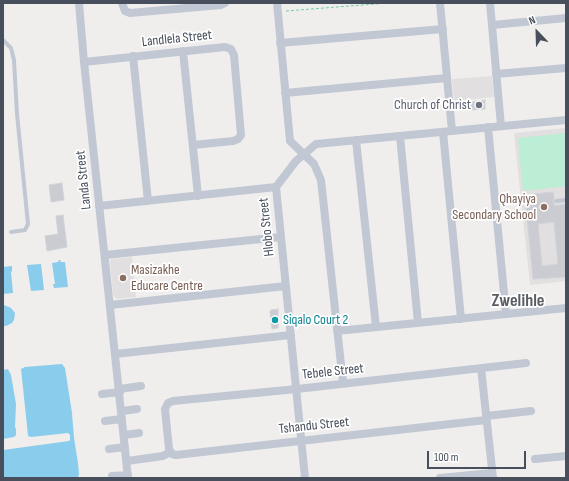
<!DOCTYPE html>
<html>
<head>
<meta charset="utf-8">
<style>
  body { margin:0 }
  #map { position:relative; width:569px; height:481px; overflow:hidden; background:#f0eeed; font-family:"Sofia Sans Condensed",sans-serif }
  canvas { display:block }
  .frame { position:absolute; inset:0; border:4px solid #464f5b; pointer-events:none }
  .north { position:absolute; left:517px; top:12px; width:40px; height:40px; -webkit-text-stroke:3px #fff; paint-order:stroke; rotate:337deg; font-size:11px; font-weight:700; line-height:16px; text-align:center; color:#464f5b }
  .north::after { content:''; display:block; margin:auto; width:14px; height:18px; background:#464f5b; clip-path:polygon(50% 0,100% 100%,50% 72%,0 100%) }
  .scale { position:absolute; left:427px; top:451px; width:99px; height:18px; box-sizing:border-box; border:2px solid #464f5b; border-top:0; padding-left:5px; font-size:12px; line-height:14px; white-space:nowrap; color:#464f5b; -webkit-text-stroke:3px #fff; paint-order:stroke }
</style>
</head>
<body>
<div id="map">
<canvas width="569" height="481"></canvas>
<div class="frame"></div>
<div class="north">N</div>
<div class="scale">100 m</div>
</div>
<script>
const ctx = document.querySelector('canvas').getContext('2d');
ctx.lineJoin = 'round';
function paint(path, color) { ctx.fillStyle = color; ctx.fill(path, 'evenodd'); }
const shape = rows => new Path2D(rows.map(r => 'M' + r).join(''));
function stroke(path, color, width, dash) { ctx.strokeStyle = color; ctx.lineWidth = width; ctx.lineCap = dash ? 'butt' : 'round'; ctx.setLineDash(dash || []); ctx.stroke(path); }
function write(font, color, halo, rows, align = 'center') {
  ctx.font = font + ' "Sofia Sans Condensed",sans-serif'; ctx.lineWidth = 3.5; ctx.setLineDash([]); ctx.textBaseline = 'middle'; ctx.strokeStyle = halo; ctx.fillStyle = color; for (const [text, x, y, turn = 0] of rows) {
    ctx.save(); ctx.translate(x, y); ctx.rotate((+turn || 0) * Math.PI / 180); ctx.textAlign = isNaN(turn) ? turn : align; if (halo) ctx.strokeText(text, 0, 0); ctx.fillText(text, 0, 0); ctx.restore();
  }
}
paint(shape([
  [492,76,494,97,454,101,452,79],
  [566,128,566,281,530,285,514,133],
  [132,257,136,297,117,299,113,295,110,261,111,259]
]), '#e1dfdf');
paint(shape([
  [566,133,566,186,523,191,518,138]
]), '#bbeed4');
paint(shape([
  [59,260,60,260,61,262,65,262,68,287,54,288,53,284,55,284,52,263,58,262],
  [41,264,44,290,31,291,27,265],
  [12,266,12,271,11,272,13,293,3,294,3,267],
  [4,305,11,308,15,313,14,320,12,323,6,326,3,326,3,306],
  [62,364,65,368,72,413,74,438,78,463,79,474,78,478,3,478,3,450,69,441,70,440,70,435,68,433,31,437,28,436,27,426,21,369,25,367],
  [8,369,11,375,16,404,15,427,16,429,16,435,14,437,3,439,3,370]
]), '#89cceb');
const building = shape([
  [485,100,485,109,471,110,470,102,485,100],
  [62,183,64,200,51,202,49,185,62,183],
  [553,192,554,198,553,201,555,206,566,204,566,277,533,279,526,206,535,205,534,194,553,192],
  [554,222,558,264,542,266,538,224,554,222],
  [63,215,67,247,47,251,45,236,58,234,56,216,63,215],
  [278,309,278,328,272,329,270,312,271,310,278,309]
]);
paint(building, '#caccd2');
stroke(building, '#d1d3d9', 1);
stroke(shape([
  [286,11,388,3]
]), '#74cbaa', 1, [3, 2]);
stroke(shape([
  [3,40,11,48,14,60,17,114,28,224,25,230,11,232],
  [556,201,566,200]
]), '#c1c8d3', 4);
stroke(shape([
  [79,3,84,62,128,478],
  [122,3,125,11,130,13,221,5,225,3],
  [277,3,290,141,314,164,321,180,343,383],
  [440,3,452,131],
  [490,3,501,126],
  [492,25,566,18],
  [280,43,443,29],
  [183,51,198,196],
  [133,56,148,201],
  [84,62,225,47,231,49,234,55,241,135,238,139,233,141,193,145],
  [496,74,566,68],
  [285,93,447,78],
  [488,127,506,314],
  [443,132,461,319],
  [400,136,418,323],
  [356,140,376,327],
  [99,206,276,187],
  [105,255,281,237],
  [110,305,286,286],
  [337,331,566,308],
  [115,354,291,335],
  [481,368,493,478],
  [119,389,141,386],
  [102,394,120,392],
  [122,411,137,409],
  [486,416,531,411],
  [486,420,176,455,172,454,169,449,165,409,168,403,173,401,297,389,526,363],
  [105,421,122,419],
  [124,435,139,433],
  [109,449,125,447],
  [535,459,566,456],
  [127,461,163,456,170,452],
  [112,476,128,475],
  [305,478,276,187,296,161,316,144,566,120],
  [440,478,492,473]
]), '#c1c8d3', 8);
for (const [x, y, r, color] of [
  [479,105,4,"#6b7280"],
  [544,207,4,"#8d6e63"],
  [123,278,4,"#8d6e63"],
  [275,320,4,"#0f9aa8"]
]) { const dot = new Path2D(); dot.arc(x, y, r, 0, 2 * Math.PI); ctx.fillStyle = color; ctx.fill(dot); stroke(dot, '#fff', 1.5); }
write('14px', '#464f5b', '#fff', [
  ["Landlela Street",177,39,-6],
  ["Landa Street",84,180,-96],
  ["Hlobo Street",267,227,-96],
  ["Tebele Street",333,372,-6],
  ["Tshandu Street",314,426,-6]
]);
write('14px', '#5b616d', '#fff', [
  ["Church of Christ",471,105]
], 'right');
write('14px', '#785e54', '#fff', [
  ["Qhayiya",536,199],
  ["Secondary School",536,215],
  ["Masizakhe",131,270,"left"],
  ["Educare Centre",131,286,"left"]
], 'right');
write('14px', '#0d838f', '#fff', [
  ["Siqalo Court 2",283,320]
], 'left');
write('bold 18px', '#5a5d62', '#fff', [
  ["Zwelihle",518,301]
]);
</script>
</body>
</html>
